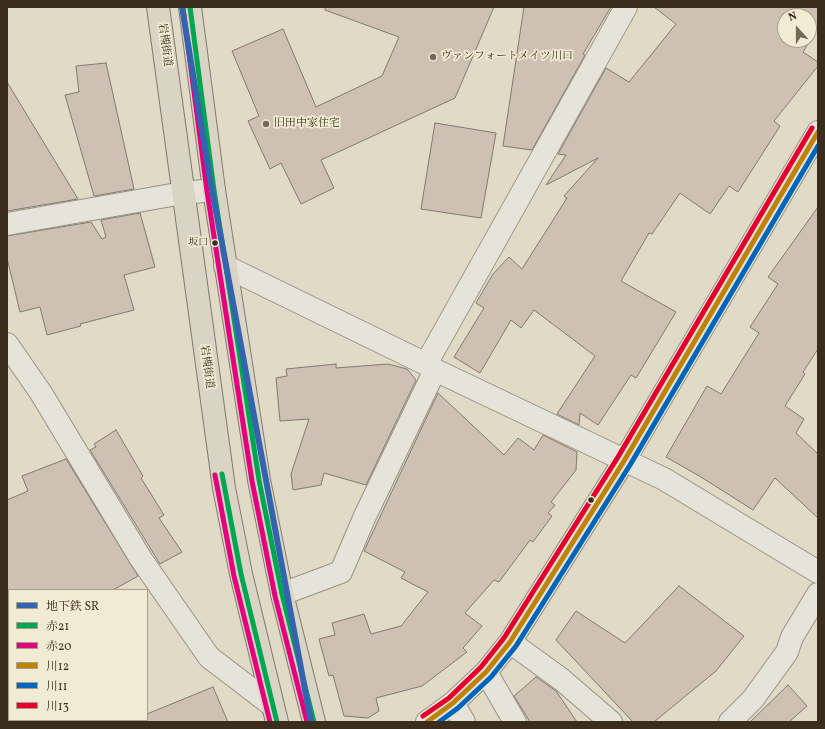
<!DOCTYPE html>
<html>
<head>
<meta charset="utf-8">
<style>
  body { margin:0 }
  #map { position:relative; width:825px; height:729px; overflow:hidden; background:#e0dac6; font-family:Vollkorn,"Noto Serif JP",serif }
  canvas { display:block }
  .frame { position:absolute; inset:0; border:8px solid #3a2d1e; pointer-events:none }
  .legend { position:absolute; left:8px; top:589px; width:140px; height:132px; box-sizing:border-box; background:#f1ebd3; border:1px solid #a89f8b; margin:0; padding:5px 7px; list-style:none; font-size:12px; color:#3a2d1e }
  .legend li { display:flex; align-items:center; gap:8px; height:20px }
  .legend b { width:20px; border:1px solid #a89f8b }
  .north { position:absolute; left:777px; top:8px; width:40px; height:40px; box-sizing:border-box; background:#f1ebd3; border:1px solid #a89f8b; border-radius:50%; rotate:339deg; font-size:11px; font-weight:700; line-height:16px; text-align:center; color:#3a2d1e }
  .north::after { content:''; display:block; margin:auto; width:14px; height:18px; background:#746a59; clip-path:polygon(50% 0,100% 100%,50% 72%,0 100%) }
</style>
</head>
<body>
<div id="map">
<canvas width="825" height="729"></canvas>
<div class="frame"></div>
<ul class="legend">
<li><b style="height:5px;background:#3564af"></b>地下鉄 SR</li>
<li><b style="height:5px;background:#00a651"></b>赤21</li>
<li><b style="height:5px;background:#e5007d"></b>赤20</li>
<li><b style="height:5px;background:#be8209"></b>川12</li>
<li><b style="height:5px;background:#0065bd"></b>川11</li>
<li><b style="height:5px;background:#e4002b"></b>川13</li>
</ul>
<div class="north">N</div>
</div>
<script>
const ctx = document.querySelector('canvas').getContext('2d');
ctx.lineJoin = 'round';
function paint(path, color) { ctx.fillStyle = color; ctx.fill(path, 'evenodd'); }
const shape = rows => new Path2D(rows.map(r => 'M' + r).join(''));
function stroke(path, color, width, dash) { ctx.strokeStyle = color; ctx.lineWidth = width; ctx.lineCap = dash ? 'butt' : 'round'; ctx.setLineDash(dash || []); ctx.stroke(path); }
function write(font, color, halo, rows, align = 'center') {
  ctx.font = font + ' Vollkorn,"Noto Serif JP",serif'; ctx.lineWidth = 3.5; ctx.setLineDash([]); ctx.textBaseline = 'middle'; ctx.strokeStyle = halo; ctx.fillStyle = color; for (const [text, x, y, turn = 0] of rows) {
    ctx.save(); ctx.translate(x, y); ctx.rotate((+turn || 0) * Math.PI / 180); ctx.textAlign = isNaN(turn) ? turn : align; if (halo) ctx.strokeText(text, 0, 0); ctx.fillText(text, 0, 0); ctx.restore();
  }
}
const building = shape([
  [325,7,494,7,455,98,321,160,334,188,301,204,281,163,270,169,248,121,259,116,232,51,283,29,316,107,382,76,399,37,325,10,325,7],
  [524,7,611,7,583,54,585,55,532,150,503,146,524,7],
  [654,7,818,7,818,27,803,52,818,62,818,66,774,121,780,126,738,192,729,186,710,214,680,193,652,234,649,233,621,281,676,312,636,378,631,375,598,425,580,413,579,425,557,414,595,356,534,310,521,328,511,320,480,373,454,357,484,308,476,303,493,274,509,257,522,269,567,198,564,196,598,158,546,185,566,155,558,154,606,68,629,82,676,24,654,7],
  [785,16,809,16,809,40,785,40,785,16],
  [106,63,134,189,94,196,65,95,79,92,76,66,106,63],
  [7,82,78,199,7,211,7,82],
  [435,123,496,133,481,218,421,209,435,123],
  [818,207,818,349,803,372,805,374,785,406,804,419,796,433,818,454,818,518,775,478,753,510,701,477,666,457,707,386,721,394,759,333,750,327,778,284,768,277,818,207],
  [140,213,155,267,124,275,134,310,80,324,81,326,47,335,40,307,20,312,7,258,7,236,91,222,102,239,106,237,101,220,140,213],
  [336,364,336,368,388,364,407,369,416,380,366,485,324,473,321,485,293,490,291,474,309,419,280,421,276,378,287,376,286,369,336,364],
  [438,393,504,455,518,438,534,450,543,435,577,452,576,470,551,502,555,505,548,513,552,516,533,542,530,540,499,582,494,580,465,613,482,626,463,648,467,652,422,686,376,698,379,711,368,718,344,716,333,675,329,676,319,639,335,635,332,623,364,614,371,634,401,626,428,592,401,578,405,572,364,551,438,393],
  [116,430,143,476,141,478,164,515,159,518,182,552,160,564,90,450,96,447,94,444,116,430],
  [66,459,138,576,113,590,7,590,7,500,28,491,22,476,66,459],
  [679,586,744,636,716,671,654,722,633,722,556,640,576,611,625,643,679,586],
  [536,677,556,691,577,722,530,722,514,696,536,677],
  [788,685,807,706,789,722,750,722,788,685],
  [213,687,228,722,129,722,131,720,147,720,147,714,213,687]
]);
paint(building, '#cec1b3');
stroke(building, '#807a6f', 1);
const minor = shape([
  [626,7,426,364,435,370,664,479,818,572],
  [7,224,183,193,214,190],
  [225,266,426,364],
  [7,344,41,393,141,559,209,657,273,706],
  [282,594,341,572,365,516,435,370],
  [510,642,561,679,611,722],
  [486,672,515,722],
  [453,703,464,722],
  [427,722,453,703,486,672,510,642,624,461,818,132],
  [730,722,753,699,787,652,792,637,818,594]
]);
const highway = shape([
  [158,7,224,488,241,574,277,722],
  [190,7,214,190,259,480,282,594,314,722]
]);
stroke(minor, '#979285', 24);
stroke(highway, '#807a6f', 24);
stroke(minor, '#e6e3da', 22);
stroke(highway, '#dad4c4', 22);
stroke(shape([
  [190,7,214,190,259,480,282,594,314,722],
  [222,474,241,574,277,722]
]), '#00a651', 5);
stroke(shape([
  [183,8,207,191,252,481,275,596,307,722],
  [215,475,234,576,270,722]
]), '#e5007d', 5);
stroke(shape([
  [427,722,453,703,486,672,510,642,624,461,818,132]
]), '#be8209', 5);
stroke(shape([
  [439,722,458,708,491,677,516,646,630,465,818,146]
]), '#0065bd', 5);
stroke(shape([
  [423,716,449,698,481,667,504,638,618,457,812,128]
]), '#e4002b', 5);
stroke(shape([
  [182,7,210,179,311,722]
]), '#3564af', 6);
for (const [x, y, r, color] of [
  [433,57,4,"#746a59"],
  [266,124,4,"#746a59"],
  [215,243,3.5,"#3a2d1e"],
  [591,500,3.5,"#3a2d1e"]
]) { const dot = new Path2D(); dot.arc(x, y, r, 0, 2 * Math.PI); ctx.fillStyle = color; ctx.fill(dot); stroke(dot, '#f1ebd3', 1.5); }
write('10px', '#3a2d1e', '#f1ebd3', [
  ["坂口",208,243]
], 'right');
write('11px', '#3a2d1e', '#f1ebd3', [
  ["岩槻街道",164,45,82],
  ["岩槻街道",206,367,82]
]);
write('11px', '#3a2d1e', '#f1ebd3', [
  ["ヴァンフォートメイツ川口",441,57],
  ["旧田中家住宅",274,124]
], 'left');
</script>
</body>
</html>
